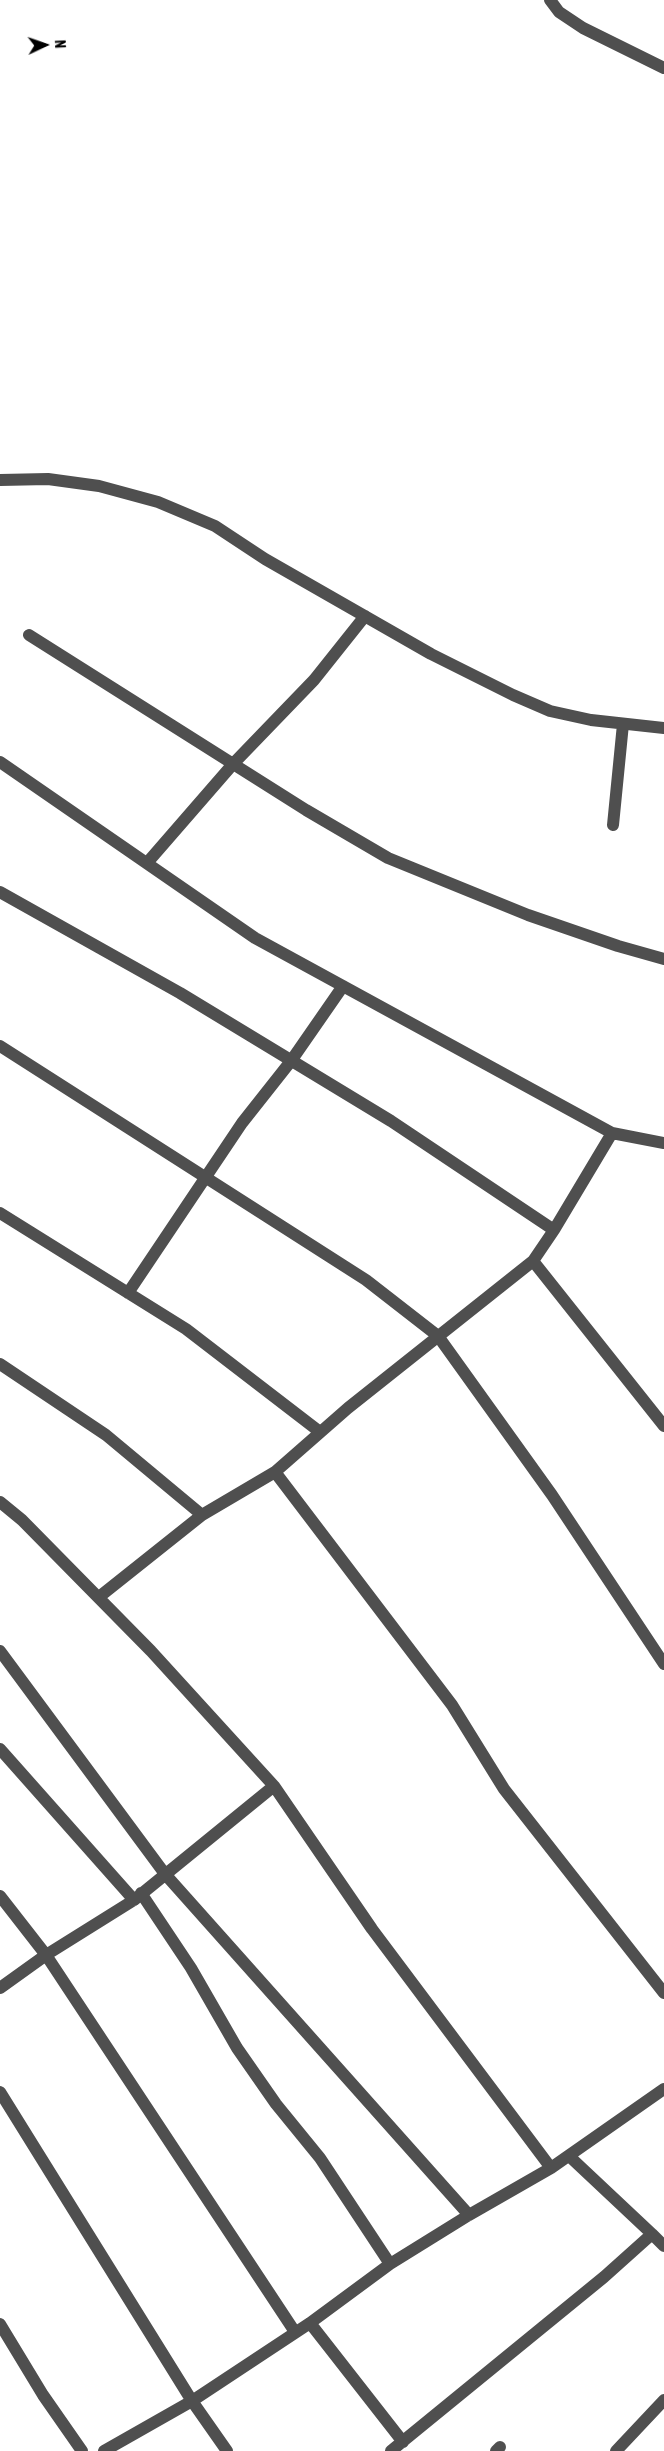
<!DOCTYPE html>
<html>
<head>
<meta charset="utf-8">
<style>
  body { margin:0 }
  #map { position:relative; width:664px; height:2451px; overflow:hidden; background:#fff; font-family:"Asap Condensed",sans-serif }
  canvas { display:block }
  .north { position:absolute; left:20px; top:20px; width:50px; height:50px; -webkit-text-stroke:4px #fff; paint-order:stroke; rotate:87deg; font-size:14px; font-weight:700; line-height:20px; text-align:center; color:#000 }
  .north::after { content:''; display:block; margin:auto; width:18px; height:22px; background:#000; clip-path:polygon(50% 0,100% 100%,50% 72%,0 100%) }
</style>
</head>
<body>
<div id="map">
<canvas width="664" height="2451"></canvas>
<div class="north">N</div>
</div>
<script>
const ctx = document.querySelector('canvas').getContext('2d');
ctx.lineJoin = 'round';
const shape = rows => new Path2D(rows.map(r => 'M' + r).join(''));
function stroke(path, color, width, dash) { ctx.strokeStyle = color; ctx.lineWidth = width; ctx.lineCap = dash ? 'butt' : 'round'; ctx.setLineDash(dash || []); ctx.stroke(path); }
stroke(shape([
  [550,0,559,12,583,28,664,68],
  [0,480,48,479,99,486,158,502,215,526,265,559,431,654,513,695,550,711,591,720,664,728],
  [29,635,306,810,388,858,528,915,618,946,664,959],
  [0,762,255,938,612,1133,664,1143],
  [613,825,623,724],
  [147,863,233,764,314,680,365,616],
  [0,892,180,993,391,1121,554,1230],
  [0,1046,366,1280,438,1336,552,1495,664,1664],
  [612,1133,554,1230,533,1261,664,1426],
  [0,1213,186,1329,320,1432],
  [128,1293,242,1123,291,1061,343,986],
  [0,1364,106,1435,202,1515],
  [275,1472,348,1408,533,1261],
  [0,1502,22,1520,151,1651,274,1786,372,1929,551,2168],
  [99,1597,202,1515,275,1472,452,1705,504,1789,664,1993],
  [0,1651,165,1874,469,2215],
  [0,1749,134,1900],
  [141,1893,191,1968,237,2048,276,2104,320,2158,390,2264],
  [0,1896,46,1955,295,2332],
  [0,1988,46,1955,134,1900,274,1786],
  [0,2092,192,2401,227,2451],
  [569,2156,652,2234],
  [310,2323,403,2442],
  [0,2324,43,2395,82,2451],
  [104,2451,192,2401,310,2323,390,2264,469,2215,551,2168,664,2089],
  [391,2451,604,2277,652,2234,664,2246],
  [496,2451,500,2447],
  [616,2451,664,2400]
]), '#4f4f4f', 12);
</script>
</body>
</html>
